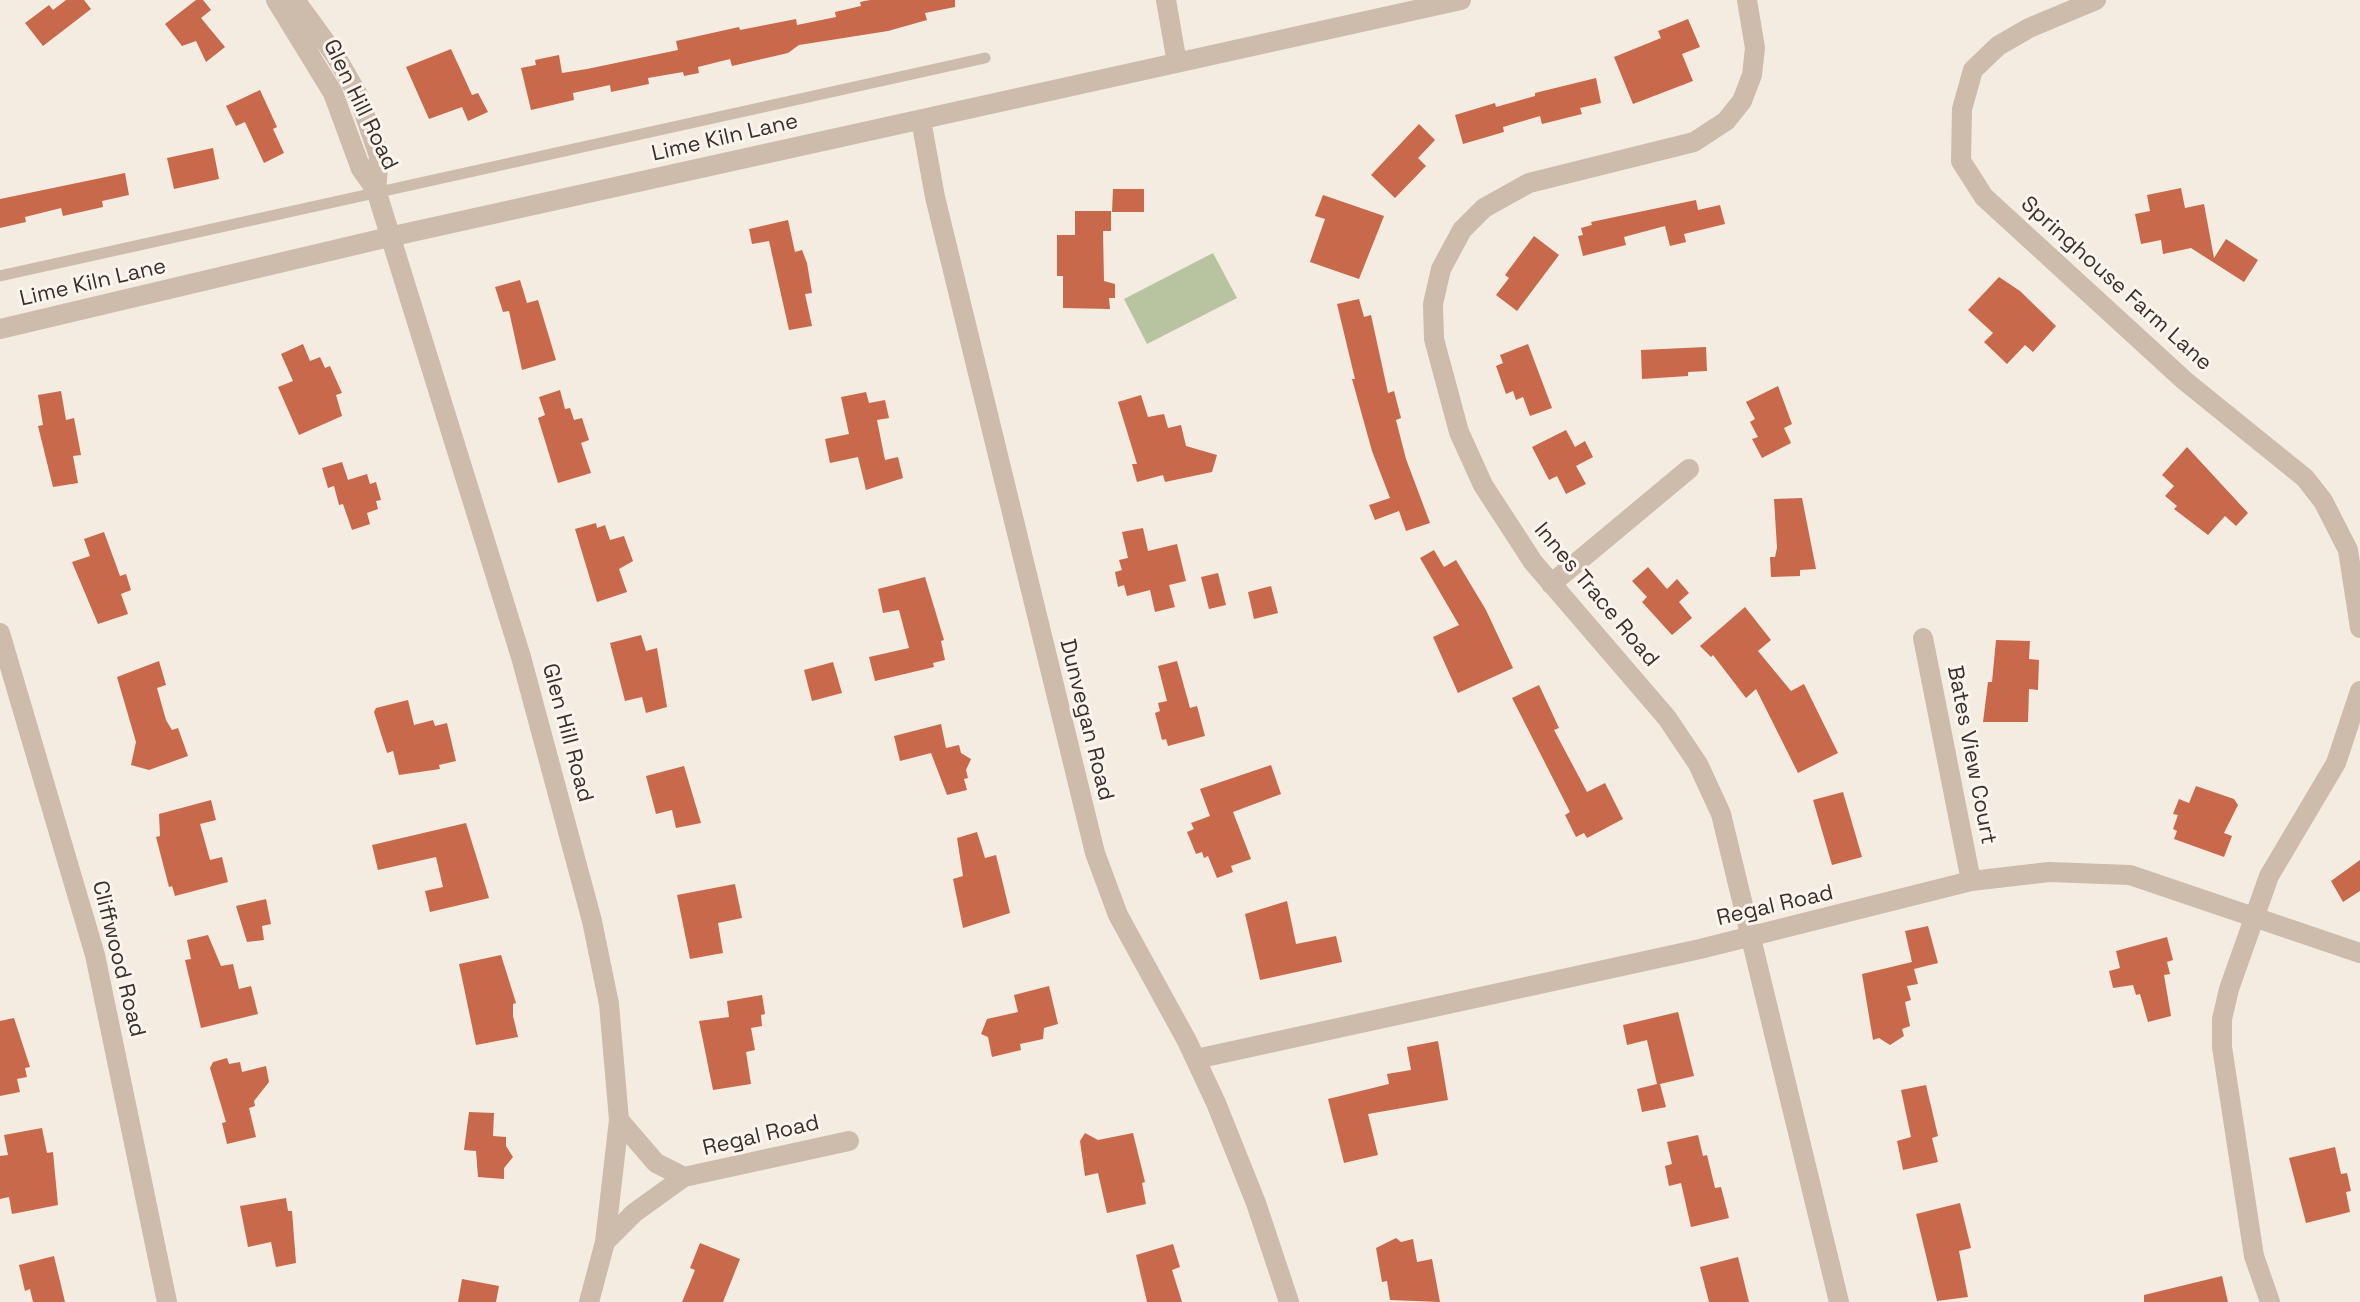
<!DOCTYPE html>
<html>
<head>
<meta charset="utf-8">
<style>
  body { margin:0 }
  canvas { display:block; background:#f4ebe1 }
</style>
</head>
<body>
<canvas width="2360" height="1302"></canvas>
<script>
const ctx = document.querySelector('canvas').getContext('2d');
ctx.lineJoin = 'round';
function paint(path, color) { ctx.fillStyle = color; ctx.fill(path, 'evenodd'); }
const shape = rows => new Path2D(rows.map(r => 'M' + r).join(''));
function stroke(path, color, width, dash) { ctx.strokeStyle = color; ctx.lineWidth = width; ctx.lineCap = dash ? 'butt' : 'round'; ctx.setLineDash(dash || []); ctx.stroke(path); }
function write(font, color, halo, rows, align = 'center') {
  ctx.font = font + ' "Space Grotesk",sans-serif'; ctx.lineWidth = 6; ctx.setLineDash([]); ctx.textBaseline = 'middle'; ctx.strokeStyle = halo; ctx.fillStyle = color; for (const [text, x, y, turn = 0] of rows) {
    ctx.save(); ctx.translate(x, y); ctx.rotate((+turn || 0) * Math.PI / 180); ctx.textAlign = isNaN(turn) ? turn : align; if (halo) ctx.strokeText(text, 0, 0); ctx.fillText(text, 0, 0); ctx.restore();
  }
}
paint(shape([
  [1213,253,1237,298,1147,344,1124,299]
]), '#b8c4a0');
paint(shape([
  [66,0,84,0,91,9,43,46,25,23,49,5,53,10],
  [196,0,203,0,211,10,201,18,225,47,206,62,196,41,182,46,165,24],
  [870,0,955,0,955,7,925,13,927,20,888,31,799,45,788,53,732,66,730,59,698,67,699,73,684,76,683,72,648,78,649,84,611,92,610,85,573,93,574,100,531,110,521,68,536,65,535,60,559,55,562,73,587,69,678,50,676,41,739,27,740,30,796,19,797,25,836,17,835,12,861,6,860,2],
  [1688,19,1700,47,1682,54,1693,81,1633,104,1614,57,1661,38,1658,31],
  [451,49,472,95,478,93,488,112,468,121,462,107,429,119,406,67],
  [1596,78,1601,103,1580,108,1582,114,1542,124,1540,116,1503,127,1504,132,1463,144,1455,115,1495,103,1496,107,1535,96,1535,93],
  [260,90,277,127,273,129,284,153,264,163,245,122,236,126,226,106],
  [1419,124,1435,140,1418,158,1426,166,1395,198,1371,175],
  [213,148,219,179,174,189,167,158],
  [125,173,129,195,102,201,103,207,63,216,61,208,25,217,26,222,0,228,0,199],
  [2181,188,2185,208,2204,204,2214,258,2226,239,2258,260,2244,282,2191,248,2163,254,2161,240,2141,244,2135,214,2150,211,2147,195],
  [1113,189,1144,189,1144,212,1112,212],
  [1323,195,1384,216,1359,279,1310,262,1325,219,1315,216],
  [1696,200,1698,210,1720,205,1725,224,1684,234,1686,242,1670,246,1665,226,1624,237,1626,245,1583,256,1578,236,1583,235,1581,228,1592,225,1591,222],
  [1075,211,1111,211,1111,231,1103,231,1104,281,1115,284,1115,298,1109,298,1110,309,1063,308,1063,276,1057,276,1057,235,1075,235],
  [788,220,795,252,802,250,807,263,812,293,805,294,812,326,789,330,769,241,752,244,749,229],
  [1534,236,1559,255,1517,311,1496,295,1509,278,1505,275],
  [1999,277,2020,291,2056,326,2033,352,2025,345,2007,364,1984,342,1993,333,1968,310],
  [520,280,527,303,538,300,556,360,522,370,509,311,503,312,495,287],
  [1359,299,1364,317,1371,315,1388,393,1394,391,1401,418,1396,420,1406,459,1430,523,1406,531,1399,511,1375,520,1369,505,1390,498,1372,451,1352,379,1355,379,1337,304],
  [303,344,310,361,320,357,325,368,330,366,342,393,336,395,342,416,299,435,278,387,293,381,281,354],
  [1528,344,1552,408,1530,416,1523,397,1516,400,1513,391,1506,394,1496,366,1503,363,1500,355],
  [1706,347,1707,371,1688,372,1688,376,1642,379,1641,350],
  [1778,386,1792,424,1784,428,1791,443,1762,458,1752,439,1758,437,1750,422,1755,419,1746,402],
  [560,390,565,409,570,408,574,420,582,418,589,440,581,443,591,473,558,483,538,418,545,415,539,397],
  [61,391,66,420,74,418,81,455,73,456,78,483,53,487,38,426,43,425,38,395],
  [866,392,869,403,885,400,889,418,877,420,885,460,898,457,903,478,866,490,858,457,830,463,825,439,849,434,841,397],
  [1141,395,1148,417,1164,414,1168,428,1181,425,1186,446,1217,455,1212,472,1165,482,1163,475,1137,482,1132,464,1137,464,1118,402],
  [1566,430,1575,447,1585,441,1593,457,1576,466,1586,484,1566,494,1557,476,1549,480,1532,447],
  [2187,447,2248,513,2236,526,2225,516,2208,535,2174,509,2177,506,2165,496,2174,486,2162,475],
  [342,462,348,480,367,474,370,484,376,482,381,500,376,501,378,509,367,513,370,524,352,530,343,504,339,505,334,486,328,488,322,468],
  [1802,498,1816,569,1800,570,1800,576,1771,577,1770,557,1775,557,1777,548,1774,499],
  [596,523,597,528,605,525,610,540,624,536,633,561,619,569,627,592,597,602,575,529],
  [1143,528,1148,551,1177,544,1186,581,1169,585,1175,607,1155,612,1150,590,1127,596,1124,585,1118,587,1115,572,1122,570,1119,560,1128,558,1122,532],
  [104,532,120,576,126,574,131,590,121,594,128,614,98,624,72,562,90,556,84,539],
  [1434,550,1444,567,1456,560,1486,610,1513,668,1458,693,1433,637,1459,625,1420,558],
  [1648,567,1667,589,1677,579,1689,593,1679,602,1692,618,1672,635,1642,602,1647,597,1632,581],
  [1218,573,1226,605,1209,609,1201,577],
  [925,577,944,640,941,641,945,660,933,663,934,667,875,681,869,657,909,648,899,610,883,613,878,589],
  [1271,586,1278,613,1254,619,1248,592],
  [1745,607,1771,640,1758,651,1791,691,1804,684,1838,753,1798,773,1756,689,1746,698,1713,655,1711,657,1700,646],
  [641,635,646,651,657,648,667,707,646,713,642,697,625,701,610,643],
  [1996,640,2030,641,2029,659,2039,660,2038,690,2029,689,2028,722,1983,722,1988,682,1992,682],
  [159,661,166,685,157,688,166,720,172,730,178,728,188,756,149,770,131,765,136,742,117,677],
  [1177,661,1190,708,1197,706,1205,736,1168,746,1166,739,1162,740,1155,713,1160,711,1158,703,1167,701,1158,666],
  [833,662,842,693,812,701,804,670],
  [1539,685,1559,728,1554,730,1587,792,1605,783,1623,819,1587,838,1584,833,1576,837,1565,815,1570,812,1512,698],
  [408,700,414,725,433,720,435,726,447,723,456,761,439,765,440,769,399,775,393,751,387,753,374,712,376,708],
  [941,724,946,748,959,745,961,753,971,759,966,770,968,778,964,779,967,790,947,795,931,753,900,761,894,736],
  [1271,765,1281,794,1233,812,1251,859,1231,866,1233,872,1217,878,1208,856,1204,858,1202,852,1196,854,1187,832,1194,829,1191,823,1210,816,1200,789],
  [684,766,701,823,676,828,672,810,656,814,646,776],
  [2196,786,2234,799,2238,805,2224,833,2232,836,2224,857,2174,839,2177,831,2173,829,2178,815,2173,814,2179,799,2189,803],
  [1843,792,1862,857,1832,865,1813,800],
  [211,800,216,820,200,824,210,860,222,857,228,882,175,896,172,886,169,887,156,837,160,836,159,814],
  [466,823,489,898,430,912,425,891,443,887,436,857,378,870,372,845],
  [977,832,985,858,996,855,1010,913,963,928,953,879,963,876,957,838],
  [2360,860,2360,891,2343,902,2331,881],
  [735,884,742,918,718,923,723,953,690,959,677,895],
  [266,899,271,924,262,926,264,940,247,942,236,906],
  [1287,901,1296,944,1336,936,1342,962,1260,980,1245,914],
  [1928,926,1938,963,1914,969,1918,984,1907,986,1911,1000,1905,1002,1910,1026,1902,1029,1904,1036,1890,1045,1879,1038,1873,1040,1862,974,1912,962,1905,931],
  [208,935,221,966,233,964,239,989,251,986,258,1014,201,1028,185,960,191,959,187,940],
  [2167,937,2173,960,2167,962,2170,974,2164,975,2171,1016,2148,1022,2140,994,2136,995,2133,985,2113,988,2109,971,2120,968,2116,951],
  [501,955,516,1003,513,1004,513,1016,518,1037,476,1045,459,964],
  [1049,986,1058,1024,1044,1028,1043,1039,1020,1044,1021,1050,992,1057,988,1037,981,1034,987,1019,1018,1012,1014,995],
  [762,995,765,1014,761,1015,762,1026,751,1028,755,1050,746,1052,751,1084,713,1090,699,1021,729,1017,727,1001],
  [1678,1012,1694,1076,1660,1084,1666,1107,1642,1112,1637,1089,1657,1084,1647,1040,1627,1045,1623,1025],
  [14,1018,30,1067,25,1068,27,1077,17,1079,20,1092,0,1096,0,1021],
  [1438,1041,1448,1100,1368,1114,1378,1155,1344,1163,1328,1099,1389,1084,1387,1074,1411,1070,1407,1047],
  [227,1058,229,1064,240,1062,242,1072,266,1066,269,1082,254,1101,255,1106,249,1108,256,1137,227,1144,222,1123,226,1122,210,1068,213,1062],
  [1926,1085,1938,1136,1932,1138,1938,1162,1903,1170,1897,1141,1911,1137,1901,1090],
  [469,1112,494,1113,493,1136,506,1137,506,1146,513,1157,504,1168,504,1179,478,1177,476,1151,464,1150],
  [42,1128,47,1153,53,1152,58,1205,12,1214,9,1197,0,1199,0,1156,8,1155,4,1135],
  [1085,1133,1098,1140,1133,1133,1145,1182,1142,1183,1146,1204,1107,1213,1098,1173,1085,1176,1080,1141],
  [1698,1135,1703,1156,1707,1155,1715,1188,1721,1187,1729,1218,1691,1227,1681,1183,1669,1186,1665,1166,1672,1164,1667,1142],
  [2335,1147,2341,1174,2347,1173,2351,1191,2346,1192,2350,1212,2306,1223,2289,1158],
  [286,1198,288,1211,292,1211,296,1263,276,1267,271,1242,248,1247,240,1206],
  [1960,1203,1971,1248,1959,1251,1968,1297,1937,1301,1916,1214],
  [1396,1238,1401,1242,1413,1239,1417,1262,1432,1259,1440,1302,1390,1300,1387,1281,1382,1282,1376,1248],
  [700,1243,740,1259,723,1302,682,1302,695,1270,690,1268],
  [1173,1244,1180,1267,1172,1270,1182,1302,1147,1302,1136,1255],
  [54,1256,65,1302,33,1302,30,1289,25,1291,19,1265],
  [1738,1257,1749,1302,1709,1302,1700,1267],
  [2222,1276,2228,1302,2144,1302,2144,1295],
  [462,1279,499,1286,496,1302,458,1302]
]), '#c8694b');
stroke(shape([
  [0,276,985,58]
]), '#cdbbac', 11);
stroke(shape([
  [276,0,333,93,361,169,376,190,521,657,592,921,609,1004,619,1120,605,1242,589,1302],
  [295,0,335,55,358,95,379,156,376,190],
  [1166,0,1177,63],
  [1747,0,1755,48,1752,75,1742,101,1726,121,1694,142,1529,183,1484,208,1462,230,1441,269,1433,304,1434,339,1459,432,1483,485,1533,562,1667,718,1698,764,1721,814,1839,1302],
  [2096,0,2029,28,1998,46,1973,70,1962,109,1961,161,1984,197,2185,381,2305,478,2323,501,2348,550,2360,628],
  [921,120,935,197,1095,853,1118,915,1187,1041,1216,1103,1256,1203,1289,1302],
  [0,329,389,237,1461,0],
  [1551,584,1689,469],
  [0,633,95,955,167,1302],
  [1923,638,1971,881],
  [1196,1059,1700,949,1971,881,2049,872,2130,875,2360,953],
  [619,1120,656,1163,684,1177],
  [605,1242,634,1213,684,1177,849,1141],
  [2270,1302,2254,1256,2222,1047,2222,1019,2229,989,2269,876,2336,763,2360,691]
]), '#cdbbac', 20);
write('22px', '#3b302b', '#fbf5ee', [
  ["Glen Hill Road",360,105,64],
  ["Lime Kiln Lane",725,138,-13],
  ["Lime Kiln Lane",93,283,-13],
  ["Springhouse Farm Lane",2116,284,42],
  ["Innes Trace Road",1596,595,50],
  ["Dunvegan Road",1086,720,76],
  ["Glen Hill Road",567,733,75],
  ["Bates View Court",1971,755,79],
  ["Regal Road",1775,906,-13],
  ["Cliffwood Road",118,959,76],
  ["Regal Road",761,1136,-13]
]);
</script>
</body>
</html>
